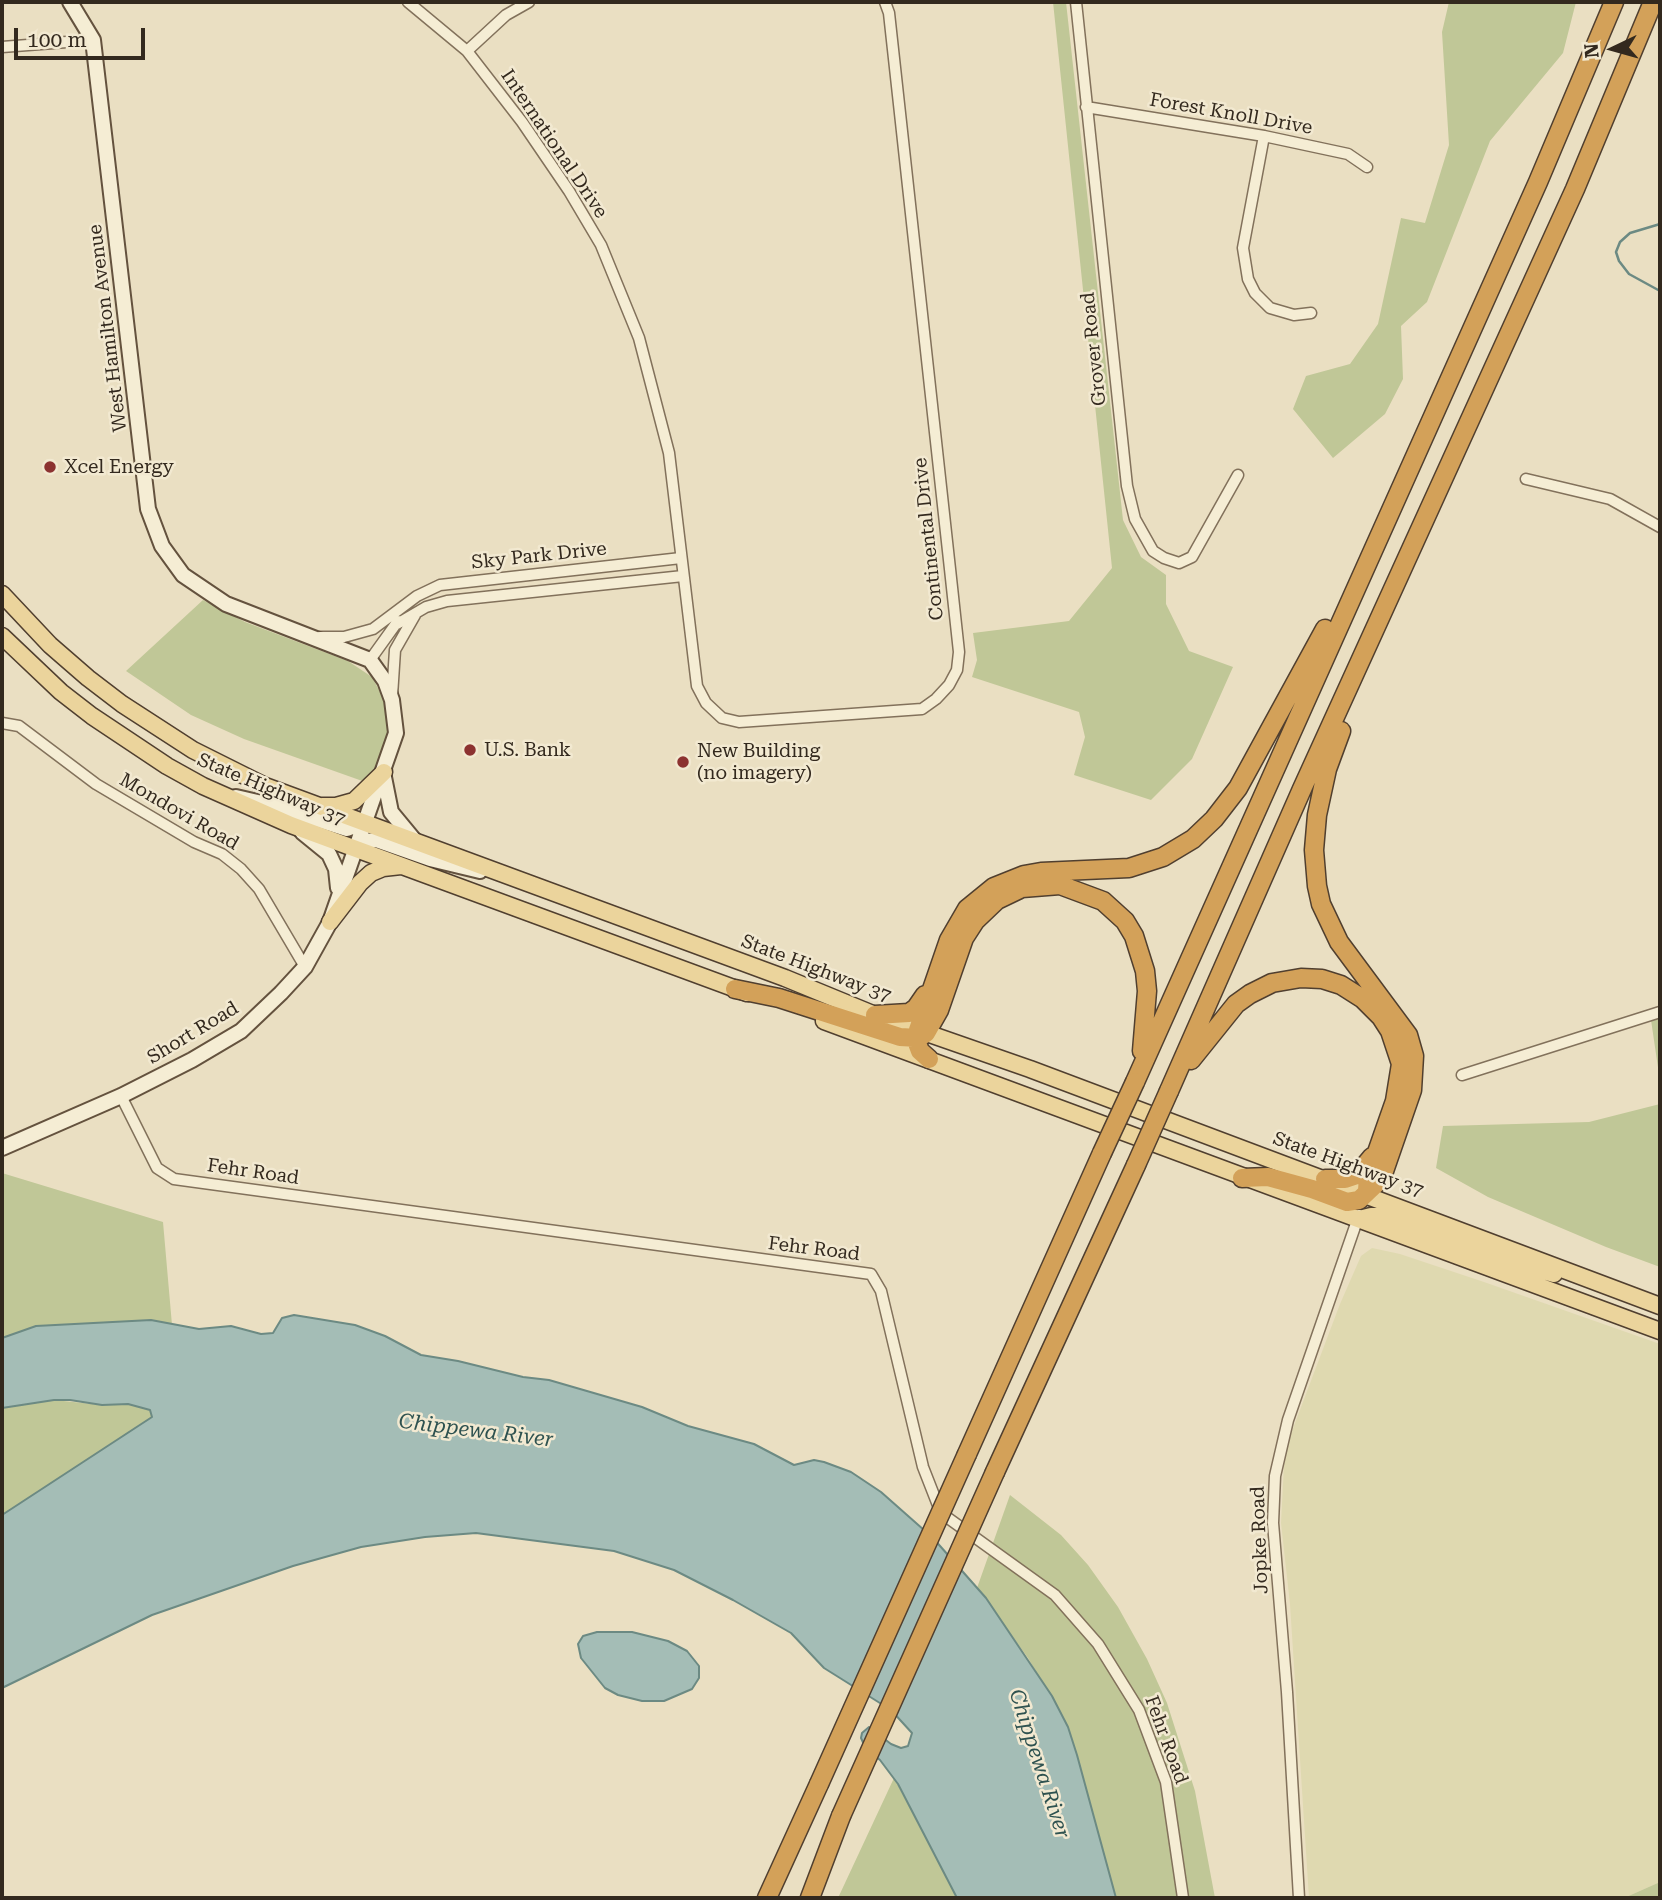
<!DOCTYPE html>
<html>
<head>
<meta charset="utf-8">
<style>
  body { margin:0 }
  #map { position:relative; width:1662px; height:1900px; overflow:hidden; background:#eadfc2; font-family:"Roboto Serif",serif }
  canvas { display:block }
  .frame { position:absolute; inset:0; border:4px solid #33291e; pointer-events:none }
  .north { position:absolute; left:1578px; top:14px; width:70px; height:70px; -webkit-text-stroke:5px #f2e9d1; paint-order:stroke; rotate:265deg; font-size:19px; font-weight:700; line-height:28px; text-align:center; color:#33291e }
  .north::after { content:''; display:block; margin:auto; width:24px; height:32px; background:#33291e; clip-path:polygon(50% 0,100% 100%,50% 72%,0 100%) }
  .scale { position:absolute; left:14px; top:28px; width:131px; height:32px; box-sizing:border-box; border:4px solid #33291e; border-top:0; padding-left:9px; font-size:21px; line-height:24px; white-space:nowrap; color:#33291e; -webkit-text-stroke:5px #f2e9d1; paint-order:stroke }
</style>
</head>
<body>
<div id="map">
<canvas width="1662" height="1900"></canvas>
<div class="frame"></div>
<div class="north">N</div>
<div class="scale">100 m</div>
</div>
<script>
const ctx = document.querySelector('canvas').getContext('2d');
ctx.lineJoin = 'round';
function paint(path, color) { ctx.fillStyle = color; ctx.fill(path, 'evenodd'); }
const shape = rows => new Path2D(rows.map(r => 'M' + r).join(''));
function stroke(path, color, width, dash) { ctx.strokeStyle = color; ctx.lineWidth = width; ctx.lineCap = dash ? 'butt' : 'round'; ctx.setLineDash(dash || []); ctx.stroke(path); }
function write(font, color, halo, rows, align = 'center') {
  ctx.font = font + ' "Roboto Serif",serif'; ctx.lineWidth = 5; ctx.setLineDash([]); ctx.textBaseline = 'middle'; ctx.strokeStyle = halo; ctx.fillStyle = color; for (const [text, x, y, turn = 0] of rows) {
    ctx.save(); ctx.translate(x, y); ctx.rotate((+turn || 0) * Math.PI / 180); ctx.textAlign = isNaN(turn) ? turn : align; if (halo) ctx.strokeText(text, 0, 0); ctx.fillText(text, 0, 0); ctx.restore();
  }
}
paint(shape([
  [1372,1248,1400,1254,1484,1282,1660,1344,1660,1882,1624,1898,1309,1898,1290,1604,1281,1523,1284,1465,1289,1439,1340,1304,1361,1256]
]), '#dfd9b0');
paint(shape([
  [1053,2,1066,2,1123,520,1141,557,1166,575,1166,604,1189,651,1233,667,1192,759,1151,800,1074,775,1085,737,1079,712,972,677,977,660,973,633,1069,621,1112,568],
  [1449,2,1576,2,1563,53,1490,141,1427,302,1401,326,1403,379,1385,414,1333,458,1293,409,1306,376,1350,364,1378,324,1401,218,1425,223,1449,145,1442,32],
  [203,600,245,622,348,661,372,677,386,703,388,734,380,761,368,783,244,739,191,715,126,671],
  [1660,1017,1660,1081,1651,1020],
  [1660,1104,1660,1267,1606,1247,1488,1197,1436,1168,1443,1126,1589,1122],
  [2,1173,163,1222,172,1325,151,1320,37,1326,2,1338],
  [54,1400,102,1405,128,1404,150,1410,152,1417,2,1515,2,1408],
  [1010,1495,1061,1535,1088,1565,1118,1607,1147,1659,1167,1703,1195,1791,1215,1898,1116,1898,1077,1755,1068,1727,1028,1658,977,1588],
  [894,1778,953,1888,957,1898,838,1898],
  [1660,1882,1660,1898,1624,1898]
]), '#c0c797');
const water = shape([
  [294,1315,355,1325,385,1336,421,1355,458,1361,523,1377,549,1380,642,1407,688,1426,754,1444,794,1465,814,1460,824,1462,851,1472,881,1492,933,1538,986,1598,1052,1696,1068,1727,1077,1755,1116,1898,957,1898,898,1784,880,1760,866,1749,861,1738,862,1733,869,1727,891,1744,901,1748,908,1746,912,1733,891,1710,824,1668,791,1633,733,1600,674,1570,614,1551,476,1533,425,1537,361,1547,293,1566,152,1615,2,1688,2,1515,152,1417,150,1410,128,1404,102,1405,70,1400,54,1400,2,1408,2,1338,36,1326,151,1320,199,1329,231,1326,261,1334,273,1333,282,1318,294,1315],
  [597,1632,632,1632,668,1641,687,1651,699,1666,699,1678,692,1689,664,1701,642,1701,618,1695,605,1688,581,1658,578,1644,583,1636,597,1632]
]);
paint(water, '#a4bdb6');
stroke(water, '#6c8a83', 2);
stroke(shape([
  [1660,224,1630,233,1620,242,1616,252,1619,261,1629,274,1660,291]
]), '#6c8a83', 2.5);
const street = shape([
  [408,2,467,51,522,122,569,191,601,245,639,338,669,453,697,686,706,703,722,718,739,722,922,709,936,699,949,685,957,670,959,652,950,569,889,13,885,2],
  [1076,2,1127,486,1135,519,1153,551,1164,558,1179,563,1192,557,1238,475],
  [2,47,93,40],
  [467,51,506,15,529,2],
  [1086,107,1264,136,1348,154,1367,167],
  [1264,136,1243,248,1248,279,1255,293,1270,308,1294,315,1311,313],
  [1526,479,1610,499,1660,527],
  [397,624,426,607,447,601,683,576],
  [320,637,344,637,373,629,417,596,440,585,681,558],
  [370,660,398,621],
  [392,696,395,650,415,615],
  [2,723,19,726,96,784,194,842,222,854,241,869,259,889,305,967],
  [1462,1075,1660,1012],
  [121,1096,157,1168,174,1179,871,1274,881,1291,923,1467,941,1513,1055,1595,1098,1644,1139,1710,1166,1782,1183,1898],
  [1299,1898,1287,1692,1273,1523,1275,1476,1288,1420,1359,1215]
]);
const secondary = shape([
  [384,777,391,812,415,841],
  [236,797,275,806,347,829,363,823],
  [302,832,329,854,336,869,338,888],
  [355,848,367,841,376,840,430,859,480,871],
  [2,1148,121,1096,192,1060,241,1031,281,993,305,967,330,922,396,733,392,700,385,681,370,660,226,604,183,575,162,546,148,509,93,40,70,2]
]);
const primary = shape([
  [2,594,50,645,88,678,122,704,193,750,265,786,785,978,875,1015,1030,1069,1660,1306],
  [2,636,61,692,92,716,167,766,203,786,291,825,747,993],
  [322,806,336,806,354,801,384,772],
  [330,922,360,883,371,873,383,868,401,866],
  [824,1021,1660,1331],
  [1359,1219,1371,1216,1383,1216,1491,1256,1554,1274]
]);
const highway = shape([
  [735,989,779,998,900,1037,918,1038,926,1033,939,1010,964,938,975,921,997,900,1022,888,1060,885,1103,901,1125,921,1134,936,1145,971,1147,991,1142,1051],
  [875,1015,909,1013,916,1008,925,995],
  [929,1059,920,1051,917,1043,918,1030,949,940,967,909,994,887,1024,875,1041,872,1129,868,1163,857,1193,839,1214,819,1238,788,1325,629],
  [1191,1060,1236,1004,1250,994,1272,983,1301,978,1322,979,1341,985,1363,999,1381,1017,1390,1031,1401,1064,1395,1101,1368,1178,1367,1190],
  [1135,1082,1538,182,1614,2],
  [1169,1091,1302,789,1575,189,1653,2],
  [1242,1178,1268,1177,1312,1189,1347,1202,1359,1200,1379,1181,1384,1171,1412,1090,1414,1056,1408,1035,1339,942,1321,904,1317,886,1314,850,1317,815,1327,769,1341,731],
  [1325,1179,1345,1179,1357,1175,1372,1157],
  [967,1454,1102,1153],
  [995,1472,1136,1165],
  [767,1898,819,1784],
  [810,1898,841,1816]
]);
stroke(street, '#82715b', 13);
stroke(secondary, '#64523e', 18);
stroke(primary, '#503f2f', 19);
stroke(highway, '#503f2f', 21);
stroke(street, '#f5edd4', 10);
stroke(secondary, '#f5edd4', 14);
stroke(primary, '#ebd49c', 16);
stroke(highway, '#d3a159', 18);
const highwayBridge = shape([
  [1102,1153,1135,1082],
  [1136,1165,1169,1091],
  [819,1784,967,1454],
  [841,1816,995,1472]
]);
stroke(highwayBridge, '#503f2f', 21, []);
stroke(highwayBridge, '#d3a159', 18);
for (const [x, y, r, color] of [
  [50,467,7,"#8c3230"],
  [470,750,7,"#8c3230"],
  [683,762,7,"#8c3230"]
]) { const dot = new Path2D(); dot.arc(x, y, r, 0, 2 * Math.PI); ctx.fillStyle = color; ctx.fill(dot); stroke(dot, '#f2e9d1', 2.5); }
write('19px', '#33291e', '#f2e9d1', [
  ["Forest Knoll Drive",1231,114,10],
  ["International Drive",554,144,56],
  ["West Hamilton Avenue",108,328,-97],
  ["Grover Road",1094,349,-96],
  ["Continental Drive",929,539,-96],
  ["Sky Park Drive",539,556,-6],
  ["State Highway 37",271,790,23],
  ["Mondovi Road",179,812,30],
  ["State Highway 37",816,969,21],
  ["Short Road",193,1033,-31],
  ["State Highway 37",1348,1165,20],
  ["Fehr Road",253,1172,8],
  ["Fehr Road",814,1249,7],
  ["Jopke Road",1260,1540,-92],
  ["Fehr Road",1166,1740,70]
]);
write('19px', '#33291e', '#f2e9d1', [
  ["Xcel Energy",64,467],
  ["U.S. Bank",484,750],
  ["New Building",697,751],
  ["(no imagery)",697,773]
], 'left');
write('italic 21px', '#2e5250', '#f2e9d1', [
  ["Chippewa River",476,1431,7],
  ["Chippewa River",1039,1764,72]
]);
</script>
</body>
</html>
